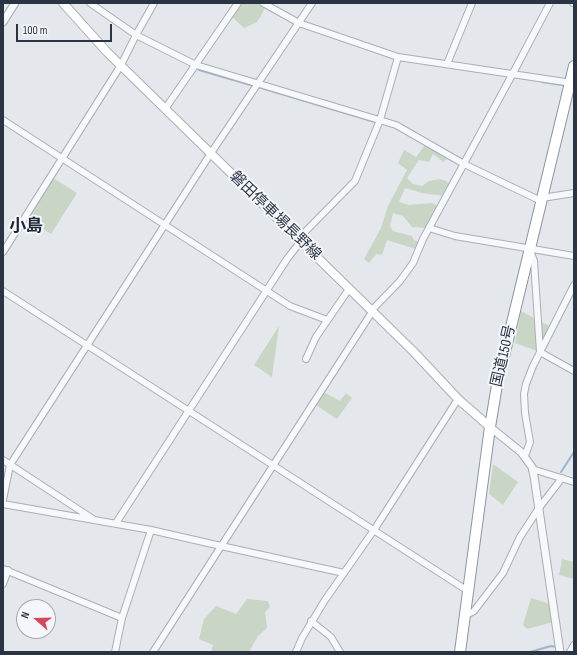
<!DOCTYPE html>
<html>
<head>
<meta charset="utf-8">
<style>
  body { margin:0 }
  #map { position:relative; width:577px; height:655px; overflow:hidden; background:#e4e7ec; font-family:"Sofia Sans Condensed",sans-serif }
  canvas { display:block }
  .frame { position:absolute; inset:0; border:4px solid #2b3445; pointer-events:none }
  .north { position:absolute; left:16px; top:599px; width:40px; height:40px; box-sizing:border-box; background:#f4f6f9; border:1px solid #a4a8b1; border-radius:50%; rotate:290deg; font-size:11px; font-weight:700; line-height:16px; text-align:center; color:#2b3445 }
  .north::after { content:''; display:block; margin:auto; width:14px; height:18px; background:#d1495b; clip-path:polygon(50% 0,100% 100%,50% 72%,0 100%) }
  .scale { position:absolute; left:16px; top:24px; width:96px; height:18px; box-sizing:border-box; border:2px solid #2b3445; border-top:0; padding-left:5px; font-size:12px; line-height:14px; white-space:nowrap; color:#2b3445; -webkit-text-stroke:3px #f4f6f9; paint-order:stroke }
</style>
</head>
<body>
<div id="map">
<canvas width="577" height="655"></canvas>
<div class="frame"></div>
<div class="north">N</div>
<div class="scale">100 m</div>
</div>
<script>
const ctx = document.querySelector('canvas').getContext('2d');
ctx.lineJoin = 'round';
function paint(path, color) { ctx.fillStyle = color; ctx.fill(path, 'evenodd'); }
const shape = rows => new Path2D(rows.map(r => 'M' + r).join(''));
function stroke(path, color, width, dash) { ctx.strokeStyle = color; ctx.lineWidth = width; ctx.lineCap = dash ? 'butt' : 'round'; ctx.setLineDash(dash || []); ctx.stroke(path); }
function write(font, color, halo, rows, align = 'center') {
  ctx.font = font + ' "Sofia Sans Condensed","Noto Sans JP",sans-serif'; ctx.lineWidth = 4; ctx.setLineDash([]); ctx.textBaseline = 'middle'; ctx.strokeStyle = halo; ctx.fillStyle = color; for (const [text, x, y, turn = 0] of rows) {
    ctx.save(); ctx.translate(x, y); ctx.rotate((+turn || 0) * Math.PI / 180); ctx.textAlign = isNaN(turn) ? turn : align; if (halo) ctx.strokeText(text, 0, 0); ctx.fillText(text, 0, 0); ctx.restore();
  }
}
paint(shape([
  [238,3,267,3,262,14,257,22,244,28,230,15],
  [425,145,447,159,443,162,433,154,429,162,419,160,407,178,413,184,422,186,429,181,439,179,446,181,450,185,446,196,422,193,405,188,399,202,409,205,432,203,436,205,436,211,426,228,412,227,403,216,393,213,390,226,393,231,412,236,414,240,419,242,419,250,387,240,382,255,376,254,369,263,364,259,381,228,388,206,407,170,398,163,404,150,416,157],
  [53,178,77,193,51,234,26,218],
  [521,311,553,328,540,352,515,343],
  [279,326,272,377,254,365],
  [324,392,340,401,346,393,352,398,337,419,316,405],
  [493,464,518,482,503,505,489,494],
  [562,559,574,562,574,579,559,575],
  [531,598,550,604,553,622,527,629,523,625],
  [247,599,268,601,270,607,265,612,267,628,258,636,249,652,211,652,213,645,199,639,204,619,216,606,236,614]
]), '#c9d6c5');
stroke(shape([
  [198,67,199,70,254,86],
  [542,82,562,85],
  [258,87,375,122],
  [561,472,574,452],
  [530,652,551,646,557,647]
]), '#9fb4cc', 2);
const minor = shape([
  [90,3,136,35,196,65,396,125,464,164,541,201],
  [263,3,299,23,398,57,572,83],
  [573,3,574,3],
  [447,64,472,3],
  [165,109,238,3],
  [3,120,290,306,327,320],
  [542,198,574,193],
  [429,228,455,236,574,256],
  [298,239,355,181,380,120,398,57],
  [530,250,534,261,540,352,574,371],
  [3,252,121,65,136,35,154,3],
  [3,291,468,591],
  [371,311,400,281,413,263,423,239,512,75,550,3],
  [306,359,316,337,349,289],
  [525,456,530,442,525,413,524,394,526,384,533,366,574,285],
  [3,460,93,519],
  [532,469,574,482],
  [3,500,10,465,211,153,312,3],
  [3,504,151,530,221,546,344,573],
  [116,523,287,259,301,241],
  [3,569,122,618,151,530],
  [3,584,8,570],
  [465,616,474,611,503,573,520,537,539,508,562,478],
  [311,621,331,637,340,652],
  [115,652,122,618],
  [153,652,372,312],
  [296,652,302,638,325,600,374,530,458,399],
  [570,652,574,645]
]);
const tertiary = shape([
  [3,22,15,3],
  [490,427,521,452,532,467,534,476,560,652]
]);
const secondary = shape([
  [63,3,107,52,414,352,458,399,490,427]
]);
const trunk = shape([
  [460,652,490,427,497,385,574,66]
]);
stroke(minor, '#a9aeb7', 8);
stroke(tertiary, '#a9aeb7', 9);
stroke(secondary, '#a9aeb7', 10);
stroke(trunk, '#8b94a3', 12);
stroke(minor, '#f7f8fa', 6);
stroke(tertiary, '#f7f8fa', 7);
stroke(secondary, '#fff', 8);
stroke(trunk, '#fff', 10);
write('15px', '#2b3445', '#f4f6f9', [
  ["磐田停車場長野線",275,216,44],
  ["国道150号",504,356,-77]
]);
write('bold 17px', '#1d2536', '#f4f6f9', [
  ["小島",26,227]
]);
</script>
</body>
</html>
